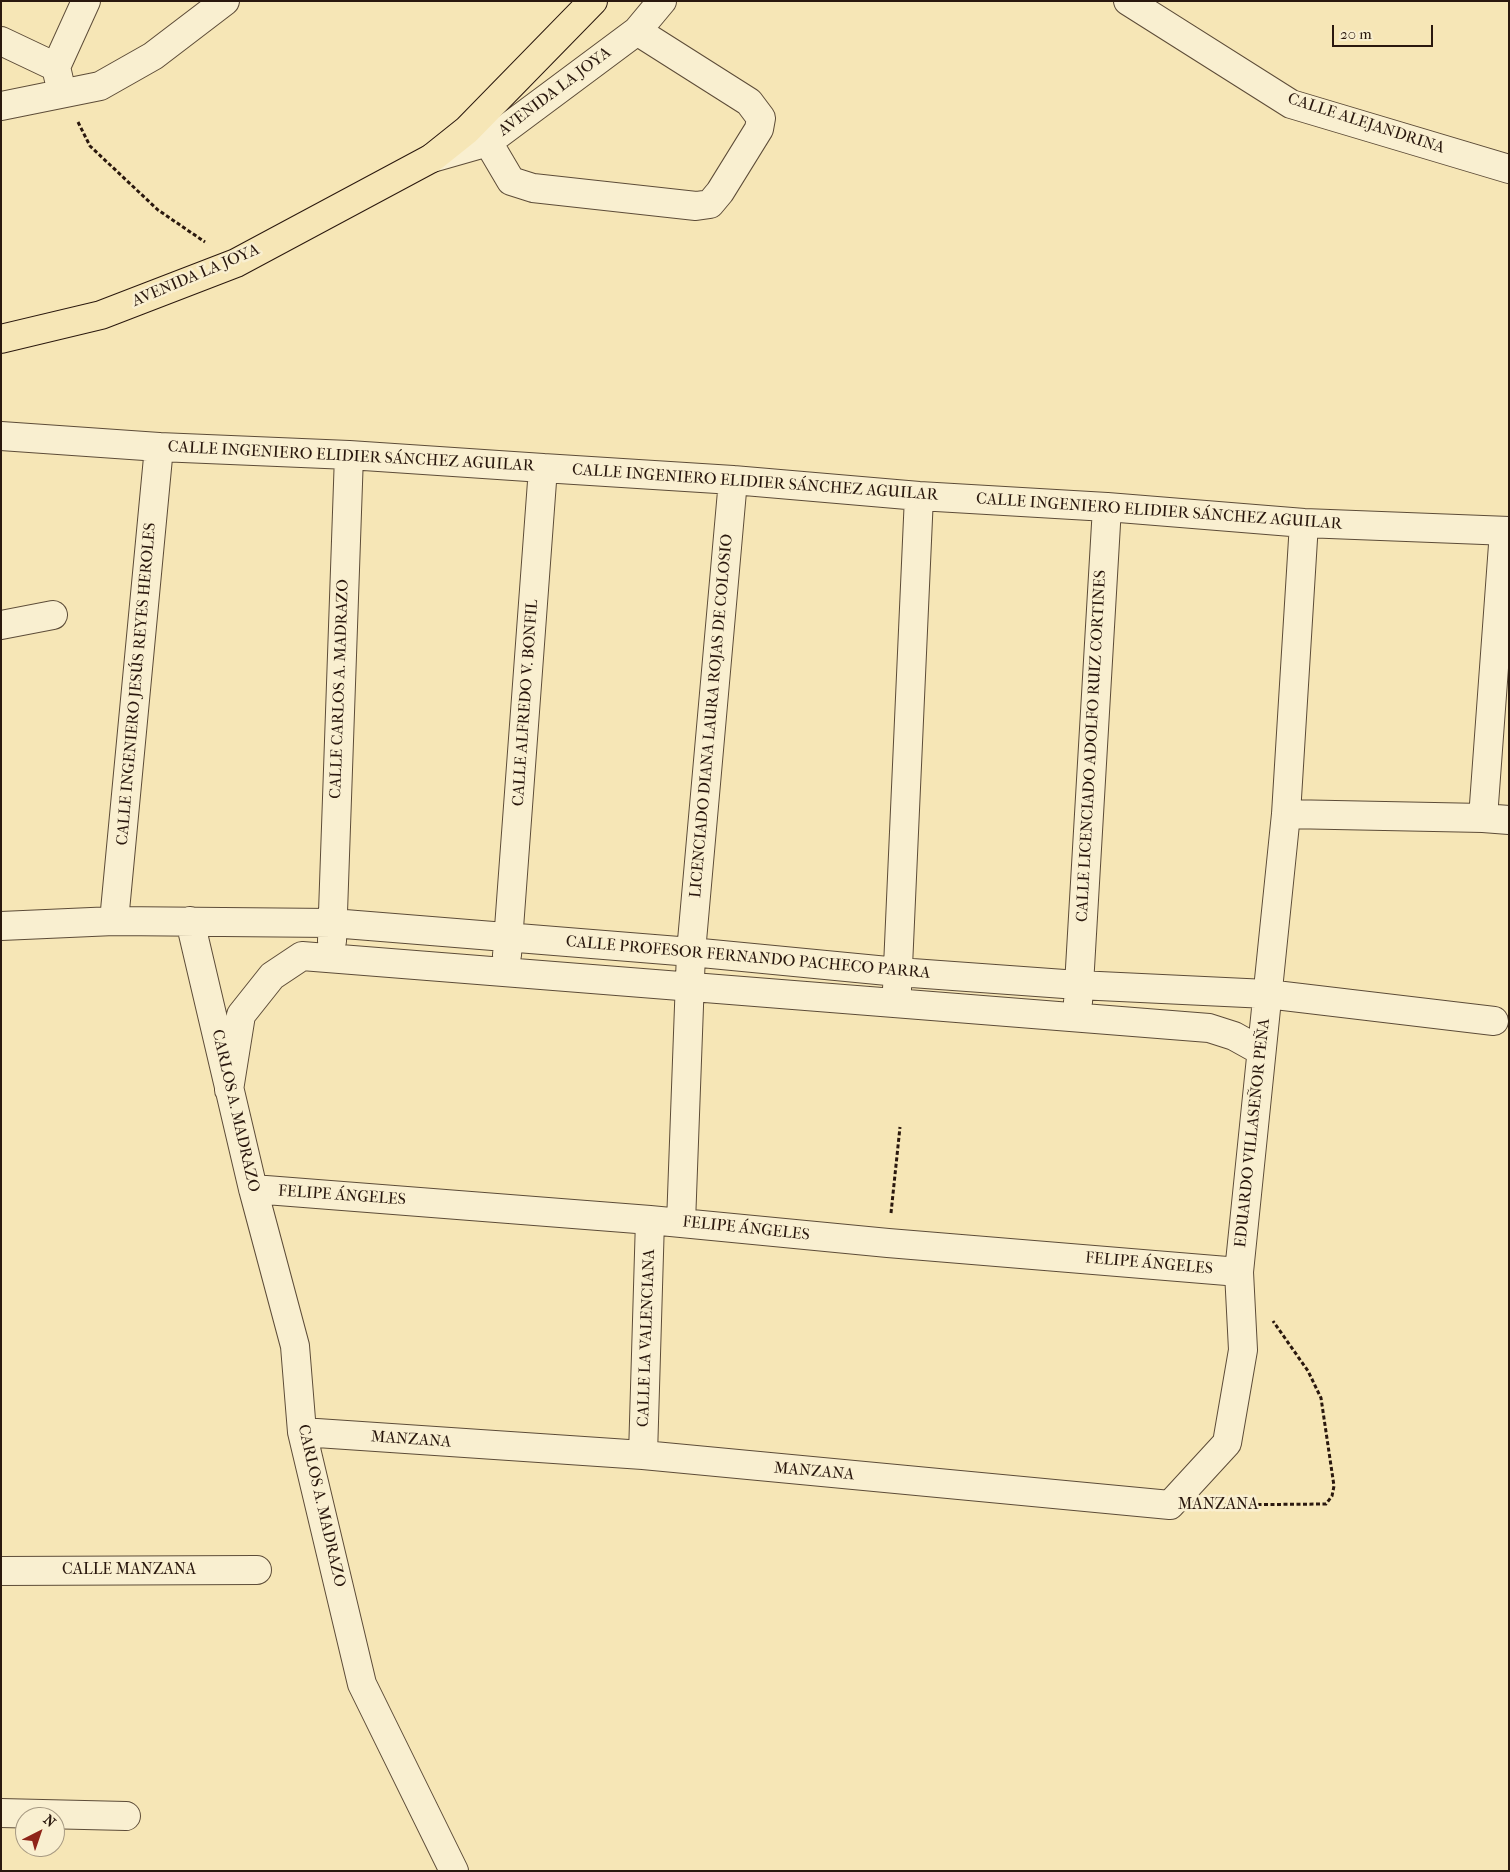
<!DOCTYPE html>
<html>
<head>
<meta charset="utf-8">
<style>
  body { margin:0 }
  #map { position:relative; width:1510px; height:1872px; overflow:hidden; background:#f6e6b6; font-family:"IM FELL French Canon",serif }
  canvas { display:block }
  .frame { position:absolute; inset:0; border:2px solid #2a180e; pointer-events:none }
  .north { position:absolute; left:15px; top:1807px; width:50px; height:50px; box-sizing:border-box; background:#f9efd0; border:1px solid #a69982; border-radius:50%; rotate:41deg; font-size:14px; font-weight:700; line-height:20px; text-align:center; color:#2a180e }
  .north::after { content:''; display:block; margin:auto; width:18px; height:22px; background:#8f2418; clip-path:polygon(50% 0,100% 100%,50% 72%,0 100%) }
  .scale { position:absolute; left:1332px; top:25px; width:101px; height:22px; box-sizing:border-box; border:2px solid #2a180e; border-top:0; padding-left:6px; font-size:15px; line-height:18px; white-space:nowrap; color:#2a180e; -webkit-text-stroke:4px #f9efd0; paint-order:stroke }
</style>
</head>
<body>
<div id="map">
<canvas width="1510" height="1872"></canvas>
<div class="frame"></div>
<div class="north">N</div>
<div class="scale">20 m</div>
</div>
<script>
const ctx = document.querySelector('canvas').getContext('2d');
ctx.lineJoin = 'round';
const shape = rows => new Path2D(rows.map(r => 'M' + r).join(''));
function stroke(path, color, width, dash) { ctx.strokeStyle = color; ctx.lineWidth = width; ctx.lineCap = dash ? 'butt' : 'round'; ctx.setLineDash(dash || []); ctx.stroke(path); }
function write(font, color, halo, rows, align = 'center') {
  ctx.font = font + ' "IM FELL French Canon",serif'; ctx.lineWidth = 5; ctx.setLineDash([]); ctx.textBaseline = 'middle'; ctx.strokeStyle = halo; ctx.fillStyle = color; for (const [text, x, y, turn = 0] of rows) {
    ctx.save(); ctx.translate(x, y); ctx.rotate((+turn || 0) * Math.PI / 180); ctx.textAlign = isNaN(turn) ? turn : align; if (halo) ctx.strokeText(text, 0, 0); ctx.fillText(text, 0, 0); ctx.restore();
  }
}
const minor = shape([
  [1128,1,1291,104,1509,169],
  [1,41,56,67],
  [62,93,56,67,86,1],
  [1,106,100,86,153,56,225,1],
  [488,142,511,181,533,188,696,206,710,204,720,192,759,129,761,118,749,102,637,31],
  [432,158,488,142,637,31,662,1],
  [1,436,159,447,349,455,543,468,733,480,919,496,1107,507,1304,523,1509,531],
  [1,625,53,615],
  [1286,814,1483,818,1509,820],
  [1483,818,1504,531],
  [114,921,159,447],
  [190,921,253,1189,295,1346,302,1432,362,1684,454,1871],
  [1,926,114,921,332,923,691,952,898,972,1078,985,1267,994,1494,1021],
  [332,941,349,455],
  [507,955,543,468],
  [897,989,919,496],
  [1078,1002,1107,507],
  [229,1090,241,1015,272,976,302,956,1209,1028,1234,1036,1261,1051],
  [253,1189,650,1220,888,1243,1239,1272],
  [681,1223,691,952,733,480],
  [302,1432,643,1455,1170,1505,1227,1443,1243,1350,1239,1272,1286,814,1304,523],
  [643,1455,650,1220],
  [1,1571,257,1570],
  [1,1813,126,1816]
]);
const major = shape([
  [1,339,101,315,236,263,432,158,467,130,593,1]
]);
stroke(minor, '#5d4c38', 30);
stroke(major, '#2a180e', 30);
stroke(shape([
  [78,122,90,146,158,210,205,242],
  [891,1213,900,1127],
  [1212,1505,1326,1504,1332,1496,1334,1486,1321,1398,1308,1371,1273,1321]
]), '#2a180e', 3, [4, 2.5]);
stroke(minor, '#f9efd0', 28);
stroke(major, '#f6e6b6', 28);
write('16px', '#2a180e', '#f9efd0', [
  ["AVENIDA LA JOYA",555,92,-37],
  ["CALLE ALEJANDRINA",1366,124,18],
  ["AVENIDA LA JOYA",196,276,-23],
  ["CALLE INGENIERO ELIDIER SÁNCHEZ AGUILAR",351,457,3],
  ["CALLE INGENIERO ELIDIER SÁNCHEZ AGUILAR",755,483,4],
  ["CALLE INGENIERO ELIDIER SÁNCHEZ AGUILAR",1159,512,4],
  ["CALLE INGENIERO JESÚS REYES HEROLES",137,684,-85],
  ["CALLE CARLOS A. MADRAZO",340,689,-88],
  ["CALLE ALFREDO V. BONFIL",526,703,-86],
  ["LICENCIADO DIANA LAURA ROJAS DE COLOSIO",712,716,-85],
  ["CALLE LICENCIADO ADOLFO RUIZ CORTINES",1092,746,-87],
  ["CALLE PROFESOR FERNANDO PACHECO PARRA",748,958,5],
  ["CARLOS A. MADRAZO",235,1111,77],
  ["EDUARDO VILLASEÑOR PEÑA",1253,1133,-84],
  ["FELIPE ÁNGELES",342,1196,4],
  ["FELIPE ÁNGELES",746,1229,6],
  ["FELIPE ÁNGELES",1149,1264,5],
  ["CALLE LA VALENCIANA",647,1338,-88],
  ["MANZANA",411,1440,4],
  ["MANZANA",814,1472,5],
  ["MANZANA",1218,1505],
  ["CARLOS A. MADRAZO",321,1506,77],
  ["CALLE MANZANA",129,1570]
]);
</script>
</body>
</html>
